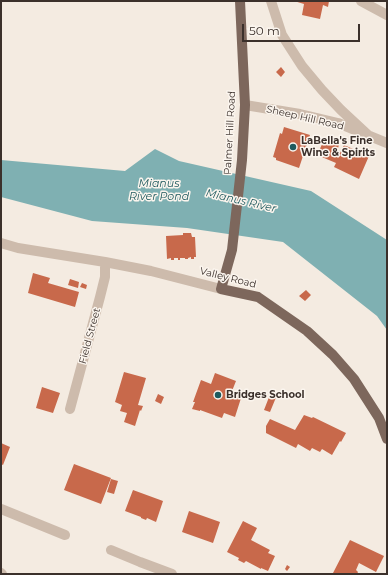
<!DOCTYPE html>
<html>
<head>
<meta charset="utf-8">
<style>
  body { margin:0 }
  #map { position:relative; width:388px; height:575px; overflow:hidden; background:#f4ebe1; font-family:Montserrat,sans-serif }
  canvas { display:block }
  .frame { position:absolute; inset:0; border:2px solid #3b302b; pointer-events:none }
  .scale { position:absolute; left:242px; top:24px; width:118px; height:18px; box-sizing:border-box; border:2px solid #3b302b; border-top:0; padding-left:5px; font-size:12px; line-height:14px; white-space:nowrap; color:#3b302b; -webkit-text-stroke:3px #fbf5ee; paint-order:stroke }
</style>
</head>
<body>
<div id="map">
<canvas width="388" height="575"></canvas>
<div class="frame"></div>
<div class="scale">50 m</div>
</div>
<script>
const ctx = document.querySelector('canvas').getContext('2d');
ctx.lineJoin = 'round';
function paint(path, color) { ctx.fillStyle = color; ctx.fill(path, 'evenodd'); }
const shape = rows => new Path2D(rows.map(r => 'M' + r).join(''));
function stroke(path, color, width, dash) { ctx.strokeStyle = color; ctx.lineWidth = width; ctx.lineCap = dash ? 'butt' : 'round'; ctx.setLineDash(dash || []); ctx.stroke(path); }
function write(font, color, halo, rows, align = 'center') {
  ctx.font = font + ' Montserrat,sans-serif'; ctx.lineWidth = 3; ctx.setLineDash([]); ctx.textBaseline = 'middle'; ctx.strokeStyle = halo; ctx.fillStyle = color; for (const [text, x, y, turn = 0] of rows) {
    ctx.save(); ctx.translate(x, y); ctx.rotate((+turn || 0) * Math.PI / 180); ctx.textAlign = isNaN(turn) ? turn : align; if (halo) ctx.strokeText(text, 0, 0); ctx.fillText(text, 0, 0); ctx.restore();
  }
}
paint(shape([
  [155,149,179,161,311,191,387,240,387,330,377,316,283,242,187,228,92,221,1,197,1,160,125,171]
]), '#7fb0b2');
paint(shape([
  [294,1,329,1,328,7,323,5,320,19,302,15,304,4],
  [281,67,285,72,281,77,276,72],
  [284,127,310,135,299,168,276,160,276,158,273,157,280,133,282,134],
  [325,138,339,145,337,151,340,153,344,145,369,156,359,179,334,167,336,163,317,155],
  [183,233,191,233,192,237,195,237,196,257,194,257,194,259,191,259,191,257,188,258,188,259,185,259,185,258,180,258,180,260,178,260,178,258,174,258,174,260,171,260,171,258,167,259,166,236,183,235],
  [33,273,50,278,48,283,79,292,75,307,28,293],
  [70,279,79,282,78,288,68,285],
  [82,283,87,285,86,289,80,287],
  [306,290,311,295,305,301,299,296],
  [124,372,146,378,138,405,143,406,141,411,140,410,135,426,124,422,127,413,120,411,122,405,115,402],
  [215,373,236,381,232,391,242,395,235,417,224,413,222,418,200,410,200,411,192,409,195,402,193,402,201,380,211,384],
  [42,387,60,393,53,413,36,408],
  [271,392,277,395,270,412,264,410],
  [158,394,164,397,161,404,155,401],
  [304,415,312,418,313,417,346,433,341,442,340,441,332,455,322,449,320,452,312,448,310,451,298,444,296,448,266,433,266,426,270,419,295,430],
  [1,443,10,447,3,465,1,464],
  [74,464,111,478,101,504,64,490],
  [111,479,118,481,114,494,107,492],
  [133,490,163,501,156,522,147,518,146,520,141,518,141,517,125,511],
  [189,511,220,522,213,543,182,532],
  [243,521,257,528,251,540,270,550,268,553,275,556,268,571,261,568,261,569,246,561,244,563,238,560,239,558,227,552],
  [350,540,384,556,376,572,359,563,356,570,358,572,357,574,336,574,333,573],
  [287,565,290,567,287,571,285,569]
]), '#c8694b');
stroke(shape([
  [271,1,282,35,302,66,322,90,341,110,369,136],
  [361,1,387,15],
  [245,105,300,114,338,123,387,143],
  [1,243,18,248,105,262,151,271,221,289],
  [70,409,100,297,105,277,105,262],
  [1,509,65,535],
  [111,550,140,562,172,574],
  [1,573,2,574]
]), '#cdbbac', 10);
stroke(shape([
  [240,1,245,105,242,160,232,250,221,289,258,297,307,331,333,355,354,379,379,418,387,439]
]), '#7d675c', 10);
for (const [x, y, r, color] of [
  [293,147,4,"#1f5a5e"],
  [218,395,4,"#1f5a5e"]
]) { const dot = new Path2D(); dot.arc(x, y, r, 0, 2 * Math.PI); ctx.fillStyle = color; ctx.fill(dot); stroke(dot, '#fbf5ee', 1.5); }
write('10px', '#3b302b', '#fbf5ee', [
  ["Sheep Hill Road",305,118,13],
  ["Palmer Hill Road",230,133,-87],
  ["Valley Road",228,278,14],
  ["Field Street",90,336,-75]
]);
write('bold 10px', '#3b302b', '#fbf5ee', [
  ["LaBella's Fine",301,141],
  ["Wine & Spirits",301,153],
  ["Bridges School",226,395]
], 'left');
write('italic 11px', '#1f5a5e', '#fbf5ee', [
  ["Mianus",159,184],
  ["River Pond",159,197],
  ["Mianus River",241,201,13]
]);
</script>
</body>
</html>
